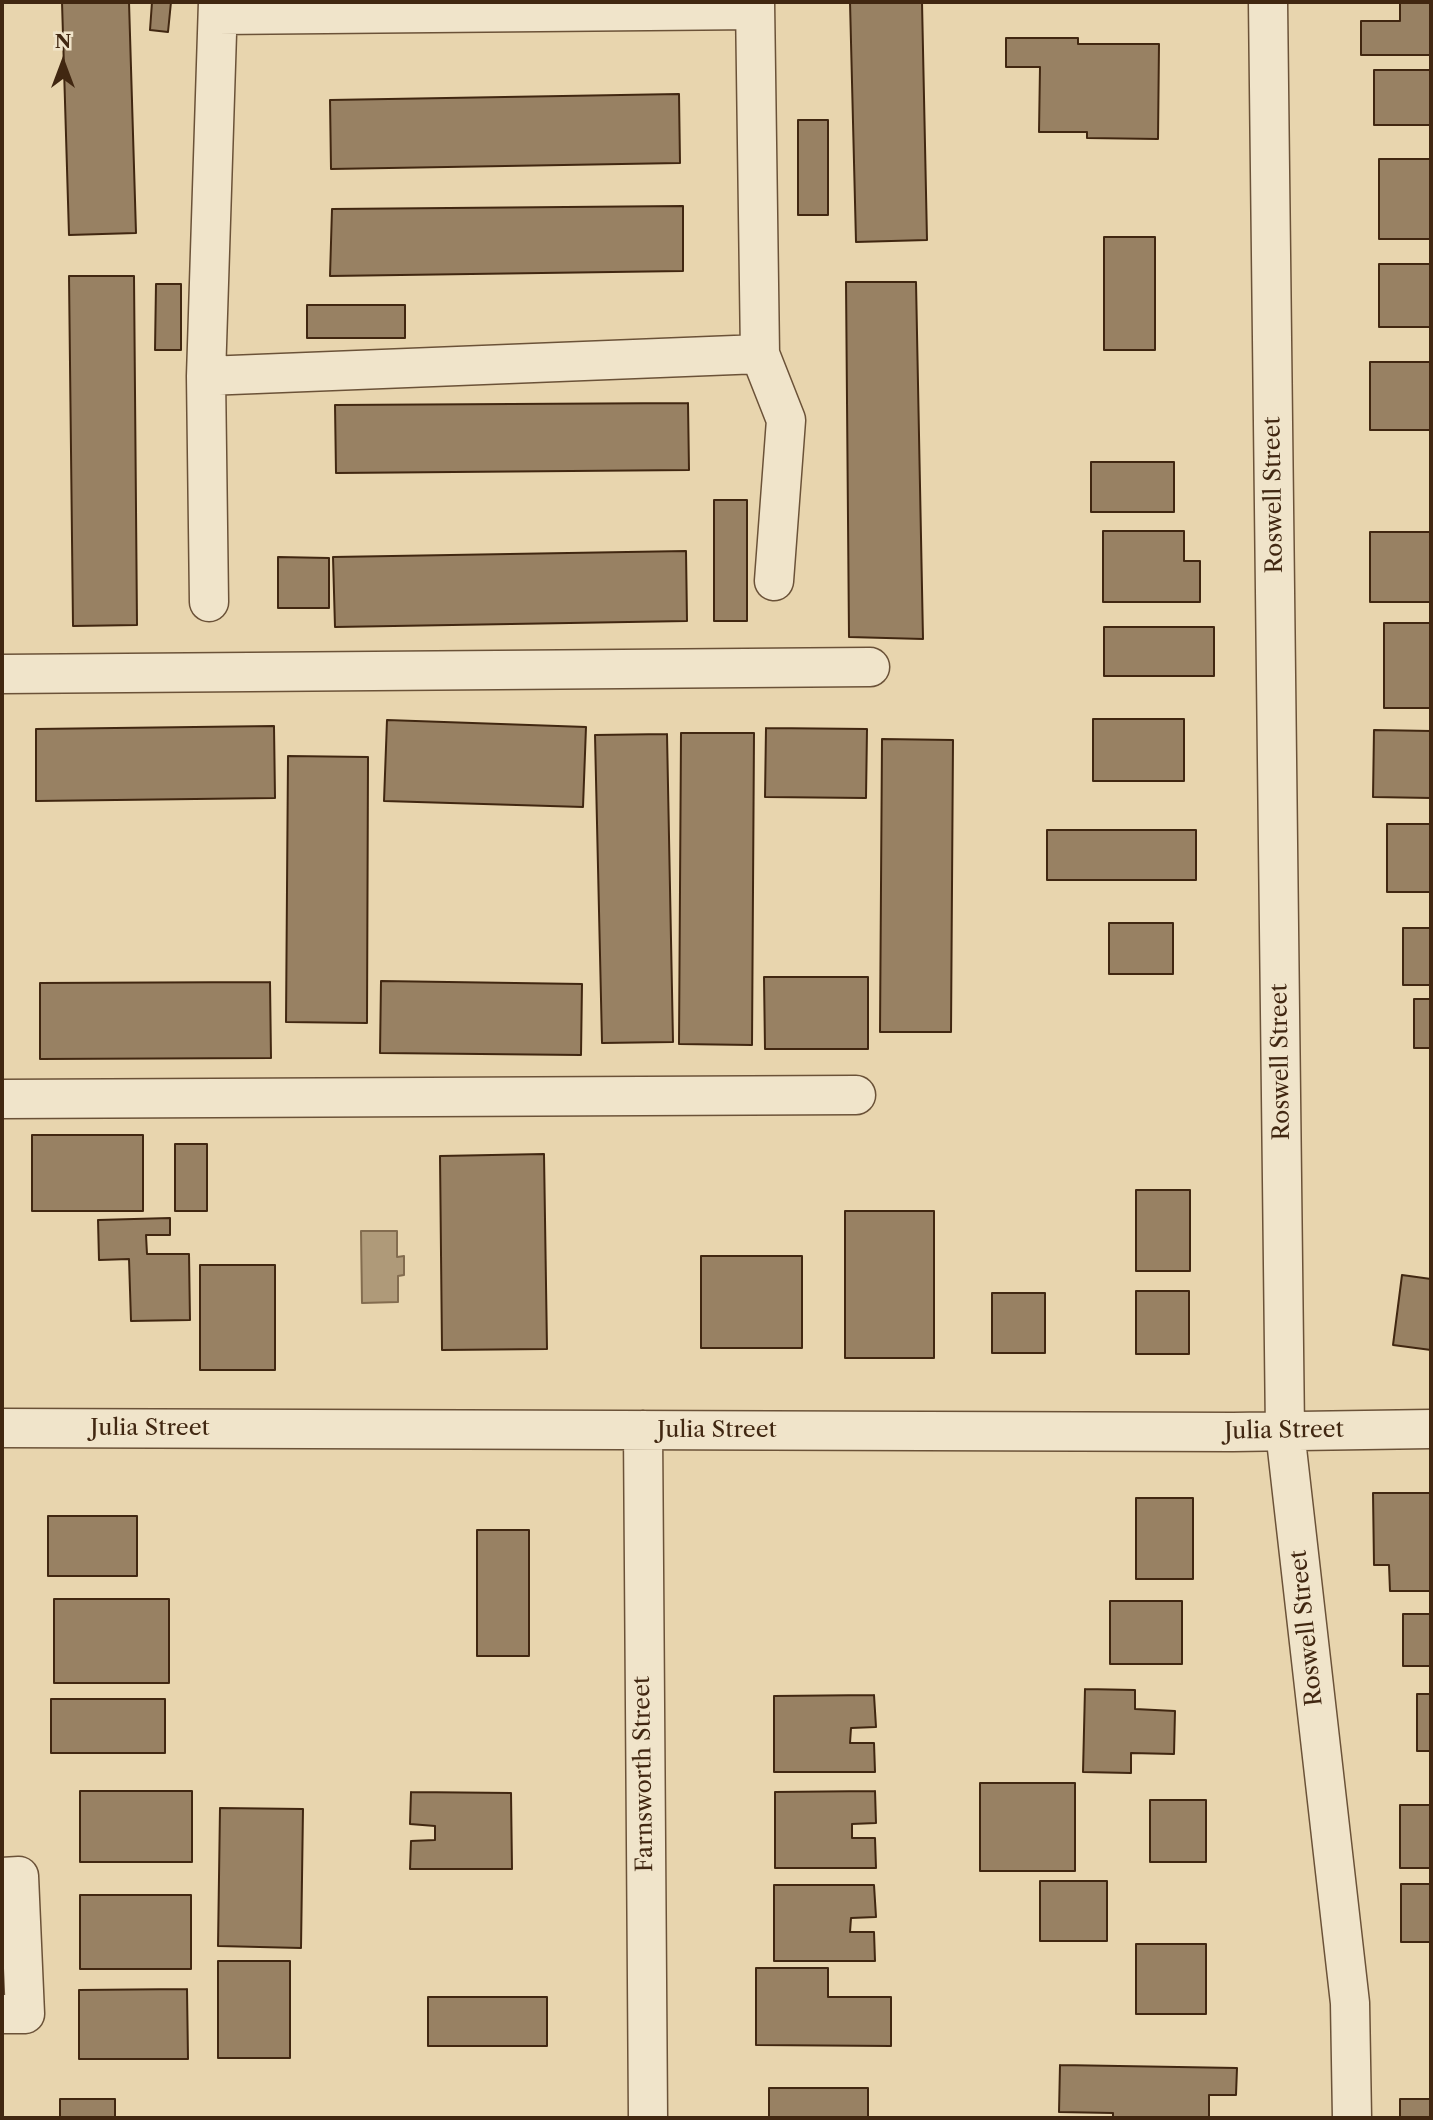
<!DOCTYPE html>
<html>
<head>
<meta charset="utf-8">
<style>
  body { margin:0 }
  #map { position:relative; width:1433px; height:2120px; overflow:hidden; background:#e8d5ae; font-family:"Libre Caslon Text",serif }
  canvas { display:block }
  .frame { position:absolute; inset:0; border:4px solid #412711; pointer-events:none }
  .north { position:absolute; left:28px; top:28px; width:70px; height:70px; -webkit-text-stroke:5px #f0e4ca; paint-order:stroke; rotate:0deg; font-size:19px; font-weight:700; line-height:28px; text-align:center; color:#412711 }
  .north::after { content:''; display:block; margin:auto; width:24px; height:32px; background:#412711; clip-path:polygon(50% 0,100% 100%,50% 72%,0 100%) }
</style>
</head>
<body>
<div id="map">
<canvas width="1433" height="2120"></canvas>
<div class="frame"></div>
<div class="north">N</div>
</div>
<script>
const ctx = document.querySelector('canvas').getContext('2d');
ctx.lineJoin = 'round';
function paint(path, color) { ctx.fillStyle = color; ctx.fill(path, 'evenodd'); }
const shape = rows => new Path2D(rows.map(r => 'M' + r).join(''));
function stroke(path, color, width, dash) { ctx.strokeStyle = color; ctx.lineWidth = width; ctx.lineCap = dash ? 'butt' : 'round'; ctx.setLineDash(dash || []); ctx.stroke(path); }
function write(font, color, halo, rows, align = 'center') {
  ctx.font = font + ' "Libre Caslon Text",serif'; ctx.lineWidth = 5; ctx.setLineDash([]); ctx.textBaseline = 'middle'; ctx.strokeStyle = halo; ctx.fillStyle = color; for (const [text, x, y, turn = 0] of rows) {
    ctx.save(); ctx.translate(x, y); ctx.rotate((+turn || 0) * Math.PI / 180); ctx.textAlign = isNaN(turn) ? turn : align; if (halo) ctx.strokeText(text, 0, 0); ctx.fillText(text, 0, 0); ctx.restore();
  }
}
const water = shape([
  [361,1231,397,1231,397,1257,404,1256,404,1275,398,1276,398,1302,362,1303,361,1231]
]);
paint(water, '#af9a79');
stroke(water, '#836c4f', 2);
const building = shape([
  [62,2,129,2,136,233,69,235,62,2],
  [152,2,171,2,168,32,150,30,152,2],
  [850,2,922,2,927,240,856,242,850,2],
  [1400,2,1431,2,1431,55,1361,55,1361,21,1400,21,1400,2],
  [1006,38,1078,38,1078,44,1159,44,1158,139,1087,138,1087,132,1039,132,1040,67,1006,67,1006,38],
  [1374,70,1431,70,1431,125,1374,125,1374,70],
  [679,94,680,163,331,169,330,100,679,94],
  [798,120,828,120,828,215,798,215,798,120],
  [1379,159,1431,159,1431,239,1379,239,1379,159],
  [683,206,683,271,330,276,332,209,683,206],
  [1104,237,1155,237,1155,350,1104,350,1104,237],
  [1379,264,1431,264,1431,327,1379,327,1379,264],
  [69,276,134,276,137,625,73,626,69,276],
  [846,282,916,282,923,639,849,637,846,282],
  [156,284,181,284,181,350,155,350,156,284],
  [307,305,405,305,405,338,307,338,307,305],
  [1370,362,1431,362,1431,430,1370,430,1370,362],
  [688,403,689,470,336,473,335,405,688,403],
  [1091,462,1174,462,1174,512,1091,512,1091,462],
  [714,500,747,500,747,621,714,621,714,500],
  [1103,531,1184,531,1184,561,1200,561,1200,602,1103,602,1103,531],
  [1370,532,1431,532,1431,602,1370,602,1370,532],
  [686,551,687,621,335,627,333,557,686,551],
  [278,557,329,558,329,608,278,608,278,557],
  [1384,623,1431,623,1431,708,1384,708,1384,623],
  [1104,627,1214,627,1214,676,1104,676,1104,627],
  [1093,719,1184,719,1184,781,1093,781,1093,719],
  [387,720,586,727,583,807,384,801,387,720],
  [274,726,275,798,36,801,36,729,274,726],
  [766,728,867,729,866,798,765,797,766,728],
  [1374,730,1431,731,1431,798,1373,797,1374,730],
  [681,733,754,733,752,1045,679,1044,681,733],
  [667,734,673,1042,602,1043,595,735,667,734],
  [882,739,953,740,951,1032,880,1032,882,739],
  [288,756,368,757,367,1023,286,1022,288,756],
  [1387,824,1431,824,1431,892,1387,892,1387,824],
  [1047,830,1196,830,1196,880,1047,880,1047,830],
  [1109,923,1173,923,1173,974,1109,974,1109,923],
  [1403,928,1431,928,1431,985,1403,985,1403,928],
  [764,977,868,977,868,1049,765,1049,764,977],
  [381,981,582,984,581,1055,380,1053,381,981],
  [270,982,271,1058,40,1059,40,983,270,982],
  [1414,999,1431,999,1431,1048,1414,1048,1414,999],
  [32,1135,143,1135,143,1211,32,1211,32,1135],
  [175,1144,207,1144,207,1211,175,1211,175,1144],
  [544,1154,547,1349,442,1350,440,1156,544,1154],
  [1136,1190,1190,1190,1190,1271,1136,1271,1136,1190],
  [845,1211,934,1211,934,1358,845,1358,845,1211],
  [170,1218,170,1235,146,1235,147,1254,189,1254,190,1320,131,1321,129,1259,99,1260,98,1220,170,1218],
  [701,1256,802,1256,802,1348,701,1348,701,1256],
  [200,1265,275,1265,275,1370,200,1370,200,1265],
  [1402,1275,1431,1279,1431,1350,1393,1345,1402,1275],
  [1136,1291,1189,1291,1189,1354,1136,1354,1136,1291],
  [992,1293,1045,1293,1045,1353,992,1353,992,1293],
  [1373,1493,1431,1493,1431,1591,1390,1591,1389,1565,1374,1565,1373,1493],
  [1136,1498,1193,1498,1193,1579,1136,1579,1136,1498],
  [48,1516,137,1516,137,1576,48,1576,48,1516],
  [477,1530,529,1530,529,1656,477,1656,477,1530],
  [54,1599,169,1599,169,1683,54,1683,54,1599],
  [1110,1601,1182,1601,1182,1664,1110,1664,1110,1601],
  [1403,1614,1431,1614,1431,1666,1403,1666,1403,1614],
  [1085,1689,1135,1690,1135,1709,1175,1711,1174,1754,1131,1753,1131,1773,1083,1772,1085,1689],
  [1417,1694,1431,1694,1431,1751,1417,1751,1417,1694],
  [874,1695,876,1727,851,1728,850,1743,874,1743,875,1772,774,1772,774,1696,874,1695],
  [51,1699,165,1699,165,1753,51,1753,51,1699],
  [980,1783,1075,1783,1075,1871,980,1871,980,1783],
  [80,1791,192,1791,192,1862,80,1862,80,1791],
  [875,1791,876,1823,852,1824,852,1838,875,1838,876,1868,775,1868,775,1792,875,1791],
  [411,1792,511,1793,512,1869,410,1869,411,1841,435,1840,435,1826,410,1824,411,1792],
  [1150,1800,1206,1800,1206,1862,1150,1862,1150,1800],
  [1400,1805,1431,1805,1431,1868,1400,1868,1400,1805],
  [220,1808,303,1809,301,1948,218,1946,220,1808],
  [1040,1881,1107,1881,1107,1941,1040,1941,1040,1881],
  [1401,1884,1431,1884,1431,1942,1401,1942,1401,1884],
  [774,1885,874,1885,876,1917,851,1918,850,1932,874,1932,875,1961,774,1961,774,1885],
  [80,1895,191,1895,191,1969,80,1969,80,1895],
  [1136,1944,1206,1944,1206,2014,1136,2014,1136,1944],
  [218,1961,290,1961,290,2058,218,2058,218,1961],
  [756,1968,828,1968,828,1997,891,1997,891,2046,756,2045,756,1968],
  [187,1989,188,2059,79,2059,79,1990,187,1989],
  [428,1997,547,1997,547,2046,428,2046,428,1997],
  [1060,2065,1237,2068,1236,2095,1209,2095,1209,2118,1113,2118,1113,2113,1059,2112,1060,2065],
  [769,2088,868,2088,868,2118,769,2118,769,2088],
  [60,2099,115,2099,115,2118,60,2118,60,2099],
  [1400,2099,1431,2099,1431,2118,1400,2118,1400,2099]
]);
paint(building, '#988163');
stroke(building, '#412711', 2);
const minor = shape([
  [218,2,206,376,760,354,755,2],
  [1268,2,1285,1431,1350,2003,1352,2118],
  [218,15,755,10],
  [760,354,786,420,774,581],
  [206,376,209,602],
  [2,674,870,667],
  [2,1099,856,1095],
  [2,1428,1233,1432,1431,1429],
  [643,1430,648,2118],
  [2,1877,19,1876,25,2014,2,2014]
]);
stroke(minor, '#6b5238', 41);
stroke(minor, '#f0e4ca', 38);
write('23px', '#412711', '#f0e4ca', [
  ["Roswell Street",1274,495,-91],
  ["Roswell Street",1281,1062,-91],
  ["Julia Street",150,1428],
  ["Julia Street",717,1430],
  ["Julia Street",1284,1431,-1],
  ["Roswell Street",1307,1628,-96],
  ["Farnsworth Street",644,1774,-91]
]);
</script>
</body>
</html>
